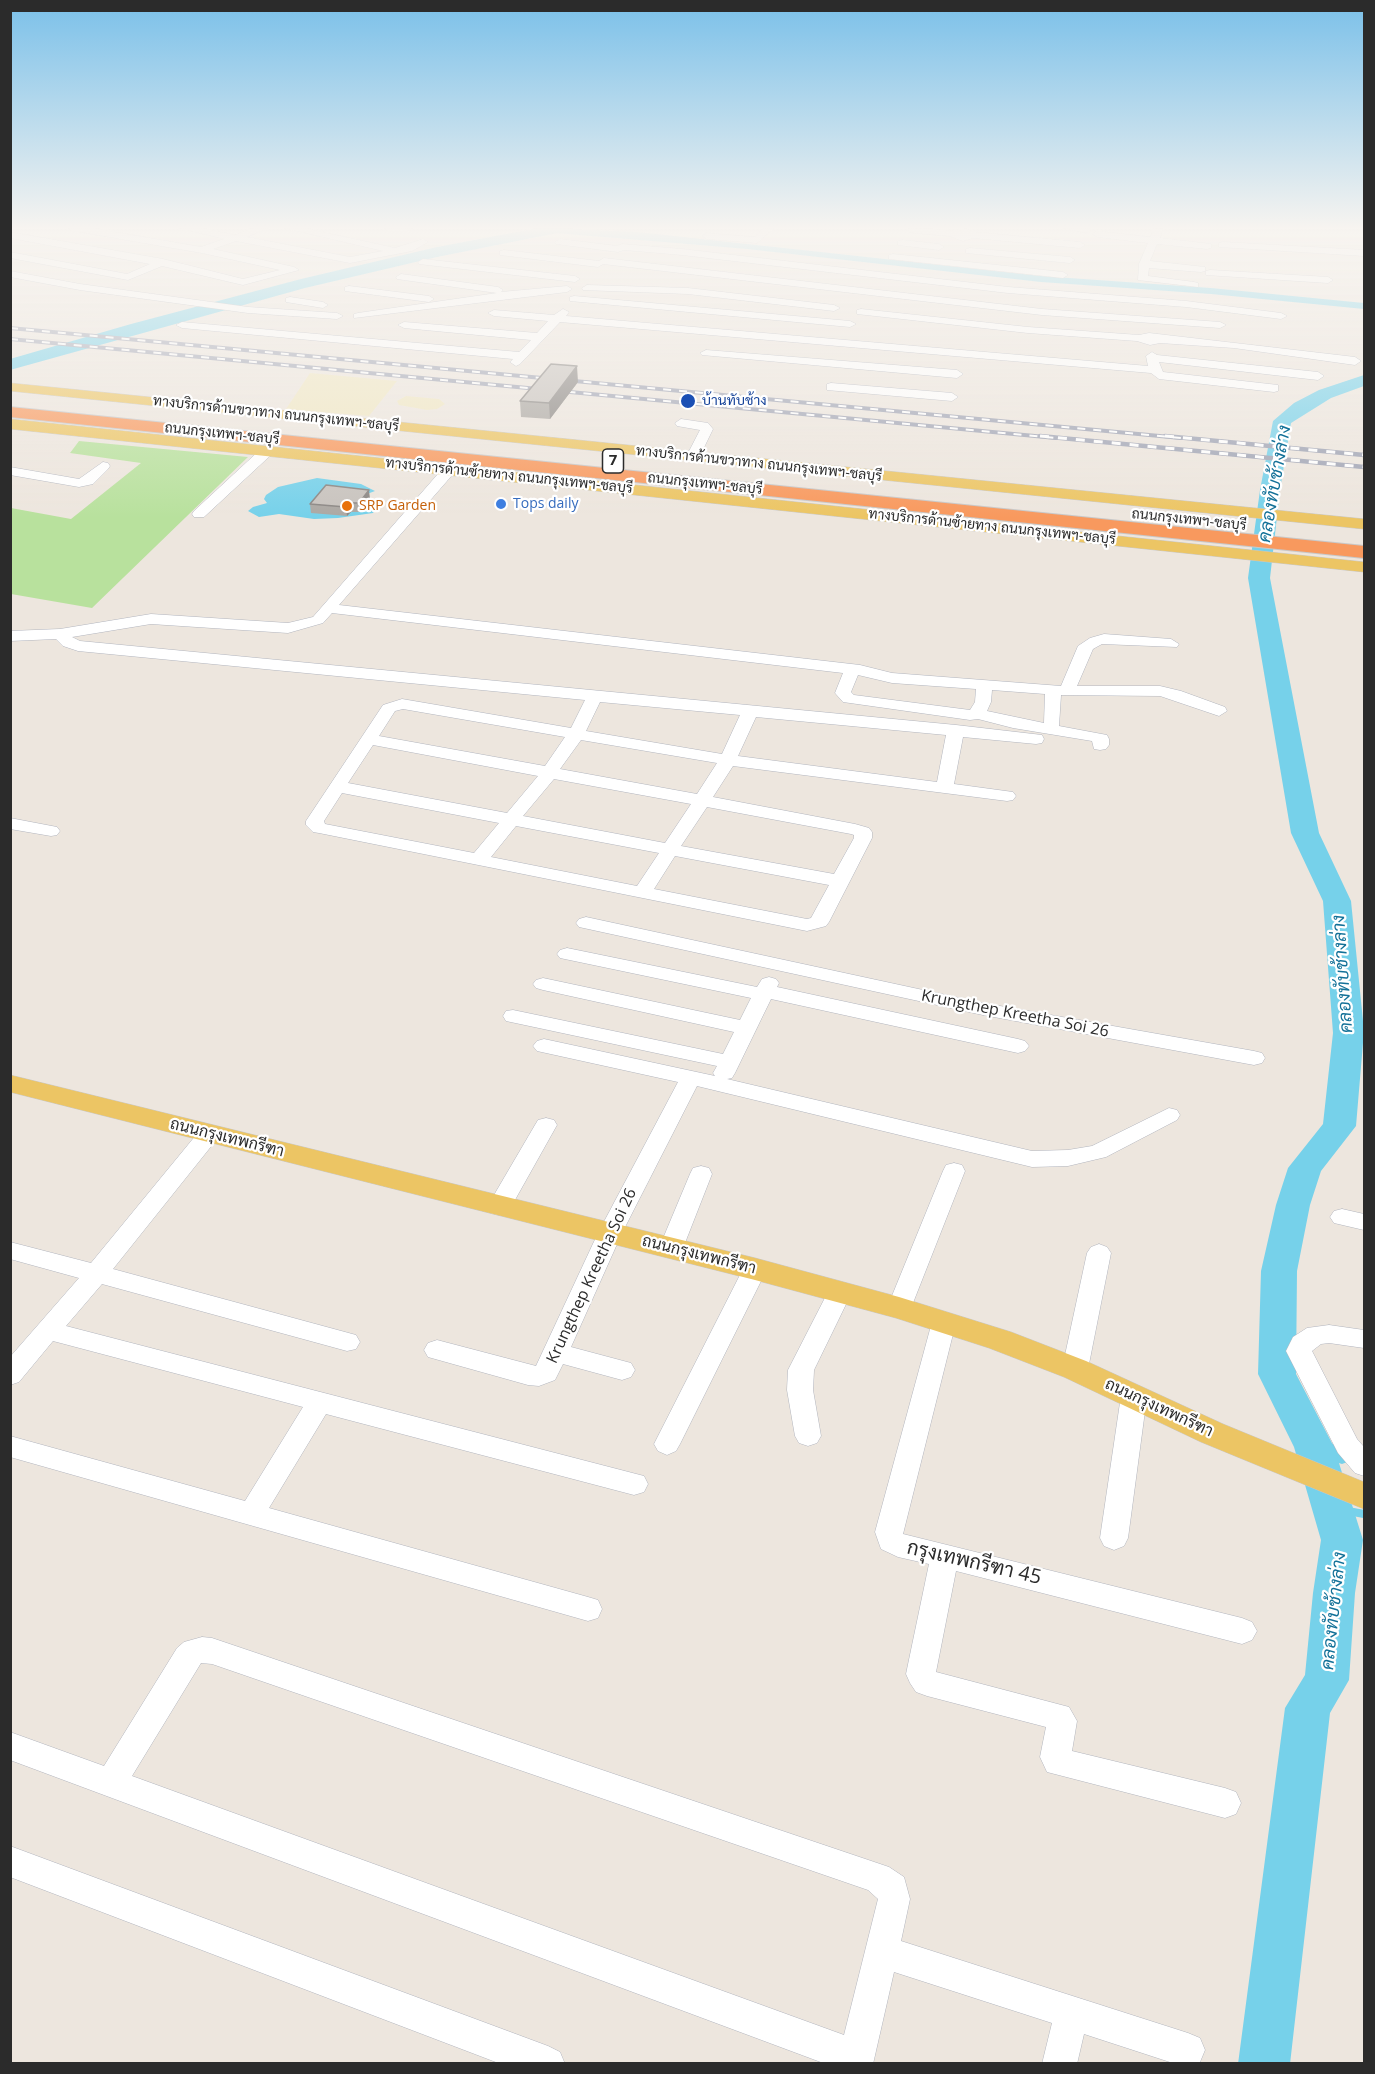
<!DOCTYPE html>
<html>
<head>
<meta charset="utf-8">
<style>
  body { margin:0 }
  #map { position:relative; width:1375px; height:2074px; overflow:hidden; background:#ede6de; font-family:"Open Sans",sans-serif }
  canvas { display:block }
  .frame { position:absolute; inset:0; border:12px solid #2b2b2b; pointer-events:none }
</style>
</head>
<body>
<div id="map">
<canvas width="1375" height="2074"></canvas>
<div class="frame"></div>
</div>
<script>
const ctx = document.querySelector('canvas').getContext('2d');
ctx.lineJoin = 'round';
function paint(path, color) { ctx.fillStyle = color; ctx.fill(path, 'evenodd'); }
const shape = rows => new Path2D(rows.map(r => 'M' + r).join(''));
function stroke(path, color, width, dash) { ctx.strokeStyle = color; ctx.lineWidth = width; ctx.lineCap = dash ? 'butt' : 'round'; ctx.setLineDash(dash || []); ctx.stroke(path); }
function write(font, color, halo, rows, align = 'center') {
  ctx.font = font + ' "Open Sans",Sarabun,sans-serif'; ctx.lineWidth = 4.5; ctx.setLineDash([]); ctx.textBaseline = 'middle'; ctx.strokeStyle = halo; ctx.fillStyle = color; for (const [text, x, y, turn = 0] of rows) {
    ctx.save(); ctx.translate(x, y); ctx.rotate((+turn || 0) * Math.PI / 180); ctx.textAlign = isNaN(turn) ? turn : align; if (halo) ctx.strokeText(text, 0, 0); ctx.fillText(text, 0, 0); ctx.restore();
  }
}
paint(shape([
  [79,441,248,457,92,608,11,594,11,508,71,519,141,463,70,453]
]), '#b8e19d');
paint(shape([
  [310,373,397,381,369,416,286,409],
  [406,396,439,399,445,404,437,409,427,410,399,405,397,401]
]), '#f0e7c3');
paint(shape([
  [317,478,361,484,375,491,367,494,370,498,382,503,373,513,338,518,314,519,279,514,259,517,248,511,253,507,267,503,264,499,266,495,278,487]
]), '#76d1ea');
stroke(shape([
  [1332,1508,1364,1514]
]), '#76d1ea', 8);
paint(shape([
  [553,228,637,232,1041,276,1211,288,1364,303,1364,309,1211,294,1041,282,747,249,556,233,552,230,553,228],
  [1314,1438,1350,1449,1353,1455,1350,1461,1342,1464,1306,1453,1303,1447,1306,1441,1314,1438]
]), '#76d1ea');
paint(shape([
  [538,228,569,228,562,232,437,257,305,288,10,370,10,359,131,324,301,279,437,247,538,228],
  [1364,375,1364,386,1331,398,1291,423,1280,490,1270,578,1319,833,1351,901,1364,1031,1356,1126,1321,1171,1310,1205,1297,1271,1296,1374,1334,1447,1363,1540,1355,1593,1349,1680,1330,1713,1290,2064,1238,2064,1285,1708,1305,1675,1313,1593,1321,1540,1294,1447,1258,1374,1261,1271,1276,1205,1288,1168,1323,1124,1333,1033,1323,901,1291,833,1248,578,1260,490,1273,421,1294,403,1319,390,1364,375]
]), '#76d1ea');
const minor = shape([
  [69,228,92,228,201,247,224,239,179,228,200,228,235,235,253,228,268,228,247,237,350,257,383,251,284,228,304,228,395,248,423,239,428,242,412,251,350,263,236,241,213,249,294,267,299,270,243,285,162,266,128,280,10,258,10,252,127,274,150,264,10,238,10,232,163,259,243,279,280,270,202,253,74,231,69,228],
  [385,228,413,228,408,231,390,231,385,228],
  [763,228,774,228,757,243,707,239,702,236,707,233,755,237,763,228],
  [909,228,958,231,966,229,975,232,1080,242,1085,245,1080,248,973,238,963,241,949,236,913,233,909,232,909,228],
  [1064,228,1090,228,1091,230,1086,233,1064,228],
  [1154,228,1163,229,1160,238,1211,244,1211,248,1207,249,1157,244,1150,261,1205,267,1205,271,1201,272,1149,268,1148,276,1194,282,1198,283,1198,287,1138,280,1139,264,1148,243,1097,237,1092,234,1097,231,1150,237,1154,228],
  [560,239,617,246,622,244,682,249,1008,287,1186,301,1281,313,1287,316,1281,319,1186,307,1008,293,682,255,624,250,618,252,556,244,555,242,560,239],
  [902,240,939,244,944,247,939,250,898,245,898,241,902,240],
  [1223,242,1364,250,1364,256,1219,247,1219,243,1223,242],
  [970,248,1070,257,1075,260,1070,263,966,253,966,249,970,248],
  [504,250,599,261,604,258,1042,309,1220,322,1226,325,1220,328,1042,315,603,264,598,267,500,255,500,251,504,250],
  [893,254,1063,272,1068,275,1063,278,889,259,889,255,893,254],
  [423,259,575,276,580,279,575,282,419,264,418,262,423,259],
  [1210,270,1328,277,1333,280,1328,283,1206,275,1206,271,1210,270],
  [10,271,80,284,248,307,337,313,343,316,337,319,248,313,80,290,10,277,10,271],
  [401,274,498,287,503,290,501,292,567,286,572,289,567,292,354,318,354,314,358,313,497,293,397,279,396,277,401,274],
  [587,285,688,288,834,305,840,308,834,311,688,294,583,290,582,288,587,285],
  [349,286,429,296,434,299,429,302,345,291,345,287,349,286],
  [574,296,850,321,856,324,850,327,570,301,570,297,574,296],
  [290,297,323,302,328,305,323,308,286,302,286,298,290,297],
  [563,309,569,312,566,316,1148,366,1146,356,1152,352,1157,355,1318,372,1324,376,1318,380,1159,362,1163,372,1278,385,1278,391,1274,392,1159,379,1151,373,560,322,520,364,516,366,510,362,513,359,182,328,176,325,182,322,519,352,531,340,404,328,398,325,404,322,537,333,548,321,494,316,488,313,494,310,554,315,563,309],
  [861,309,1028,327,1139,335,1149,333,1355,357,1361,361,1355,365,1234,348,1160,343,1150,345,1137,341,1028,333,857,314,857,310,861,309],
  [706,350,957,370,963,374,957,378,702,355,700,353,706,350],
  [831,383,952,393,958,397,952,401,827,390,827,384,831,383],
  [681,419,708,423,713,429,698,460,693,461,686,457,700,430,677,426,675,423,681,419],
  [267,447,273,451,272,454,204,517,194,517,192,514,194,511,262,448,267,447],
  [103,462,108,463,110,466,108,469,93,484,79,487,10,475,10,467,79,479,103,462],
  [449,466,456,470,454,473,339,605,860,665,892,673,1061,686,1078,646,1090,638,1104,634,1171,639,1179,644,1177,647,1102,644,1093,649,1077,686,1160,686,1181,691,1225,707,1227,711,1219,716,1160,696,1061,695,1059,726,1107,735,1109,739,1109,745,1106,749,1100,750,1094,749,1092,741,1013,728,978,719,970,720,843,702,835,693,843,673,332,613,323,623,288,633,151,624,72,637,80,641,956,725,1042,735,1044,739,1042,743,1036,744,963,737,954,784,1013,792,1016,796,1013,800,1007,801,733,766,713,797,855,824,869,828,872,832,872,838,829,922,826,926,807,931,319,833,313,832,306,825,306,821,383,705,402,699,571,728,585,700,78,651,63,646,56,639,10,641,10,631,60,629,151,614,288,623,313,617,444,467,449,466],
  [858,675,892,683,976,689,975,702,970,710,854,695,851,692,858,675],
  [992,690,1045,694,1044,723,987,711,991,702,992,690],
  [600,702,740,715,722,754,586,731,600,702],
  [403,709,565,737,545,766,379,736,395,711,403,709],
  [756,717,946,735,937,782,738,756,756,717],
  [581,740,717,763,697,794,560,769,581,740],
  [373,745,538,776,507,813,348,783,373,745],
  [554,779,691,804,665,843,523,816,554,779],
  [342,793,499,823,474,853,325,824,324,821,342,793],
  [707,807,851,834,854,835,854,838,834,874,681,846,707,807],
  [516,826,659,853,637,886,491,857,516,826],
  [675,856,829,885,811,918,807,919,654,889,675,856],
  [10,818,57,827,60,831,57,835,51,836,10,829,10,818],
  [586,917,983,1003,1254,1051,1262,1053,1265,1058,1262,1063,1254,1065,983,1015,579,927,576,923,579,919,586,917],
  [567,948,757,987,762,979,769,977,776,979,779,983,777,987,1018,1039,1025,1041,1029,1046,1025,1051,1018,1053,771,999,735,1073,732,1078,727,1079,1032,1151,1068,1150,1092,1146,1169,1108,1177,1110,1180,1115,1177,1120,1106,1157,1068,1166,1032,1167,697,1086,622,1233,571,1347,631,1363,635,1370,631,1377,622,1380,563,1364,555,1380,539,1386,528,1385,428,1357,424,1350,428,1343,437,1340,536,1366,598,1233,678,1082,537,1051,533,1046,537,1041,544,1039,715,1076,713,1073,717,1066,506,1021,503,1016,506,1011,513,1010,723,1054,734,1032,543,990,536,988,533,984,536,980,543,978,740,1020,751,998,560,958,557,954,560,950,567,948],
  [546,1118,554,1120,557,1125,511,1207,507,1213,499,1215,491,1213,487,1207,535,1125,538,1120,546,1118],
  [209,1127,217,1129,220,1134,217,1139,113,1269,356,1335,360,1342,356,1349,347,1351,102,1284,66,1326,644,1476,648,1484,644,1492,634,1495,326,1414,269,1508,588,1597,598,1600,602,1609,598,1618,588,1621,10,1457,10,1436,245,1501,303,1407,53,1341,19,1382,10,1385,10,1357,79,1278,10,1259,10,1242,91,1263,201,1129,209,1127],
  [954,1163,962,1165,965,1171,911,1308,908,1314,899,1317,890,1314,887,1308,943,1171,946,1165,954,1163],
  [701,1166,709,1168,712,1174,683,1248,679,1254,671,1257,663,1254,659,1248,690,1174,693,1168,701,1166],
  [1342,1209,1364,1214,1364,1230,1334,1223,1330,1217,1334,1211,1342,1209],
  [1099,1244,1107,1247,1111,1253,1088,1369,1084,1376,1075,1379,1066,1376,1062,1369,1087,1253,1091,1247,1099,1244],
  [755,1260,764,1263,767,1269,680,1444,676,1451,667,1455,658,1451,654,1444,743,1269,746,1263,755,1260],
  [840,1283,849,1286,852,1292,814,1370,813,1390,821,1436,817,1443,808,1446,799,1443,795,1436,787,1390,788,1370,831,1286,840,1283],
  [944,1313,953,1315,956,1322,903,1534,1242,1618,1252,1622,1257,1631,1252,1640,1242,1644,956,1571,936,1672,1069,1707,1077,1721,1072,1751,1225,1788,1236,1792,1241,1803,1236,1814,1225,1818,1047,1772,1040,1757,1046,1727,927,1696,916,1692,910,1683,906,1674,929,1564,898,1557,881,1549,875,1532,932,1322,935,1315,944,1313],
  [1329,1325,1364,1330,1364,1348,1329,1343,1321,1344,1312,1351,1357,1439,1364,1447,1364,1476,1355,1473,1338,1453,1286,1351,1293,1337,1307,1328,1329,1325],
  [1134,1386,1143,1389,1147,1396,1128,1538,1124,1546,1114,1550,1104,1546,1100,1538,1121,1396,1125,1389,1134,1386],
  [202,1637,212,1638,889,1867,904,1877,910,1899,901,1941,1188,2033,1200,2038,1205,2050,1200,2062,1176,2064,1084,2034,1077,2064,1042,2064,1052,2023,894,1972,873,2064,826,2064,10,1760,10,1732,104,1766,177,1648,184,1642,202,1637],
  [201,1663,212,1664,868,1890,878,1899,844,2035,132,1776,201,1663],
  [10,1846,548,2046,560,2052,565,2064,501,2064,10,1877,10,1846]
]);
const major = shape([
  [10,383,1364,519,1364,529,10,391,10,383],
  [10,419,1364,562,1364,572,10,429,10,419],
  [10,1075,755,1258,899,1297,1011,1332,1086,1361,1223,1424,1364,1482,1364,1509,1201,1442,1064,1377,989,1348,896,1318,755,1280,10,1092,10,1075]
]);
const highway = shape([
  [10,407,1364,546,1364,558,10,417,10,407]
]);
stroke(minor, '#b2b5be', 1);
stroke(major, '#c8c8c8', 1);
stroke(highway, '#c8c8c8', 2);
paint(minor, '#fff');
paint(major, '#ecc564');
paint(highway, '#f8995e');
const railFar1 = shape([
  [10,328,1181,438],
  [10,339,1056,438]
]);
const rail = shape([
  [1040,436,1364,467],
  [1165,436,1364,455]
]);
stroke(railFar1, '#a1a5b5', 4);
stroke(rail, '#a1a5b5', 4.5);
stroke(railFar1, '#fff', 2, [8]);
stroke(rail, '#fff', 3, [9]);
paint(shape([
  [578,382,550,419,521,417,520,401],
  [370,499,360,512,351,512,347,516,311,513,310,504]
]), '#aca8a3');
paint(shape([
  [577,366,578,382,550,419,549,403],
  [369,490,370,499,360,512,359,503],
  [350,503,351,512,347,516,346,507]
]), '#8c8885');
const building = shape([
  [551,364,577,366,549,403,520,401,551,364],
  [326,485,369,490,359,503,350,503,346,507,310,504,326,485]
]);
paint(building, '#c8c3be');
stroke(building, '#8c8885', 1.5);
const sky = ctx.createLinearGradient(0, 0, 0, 518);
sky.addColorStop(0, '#7ac0e9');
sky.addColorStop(0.44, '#f7f4f0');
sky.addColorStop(1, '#f7f4f000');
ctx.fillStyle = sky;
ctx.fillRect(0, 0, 1375, 518);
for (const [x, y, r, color] of [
  [688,401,8,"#1a4fb4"],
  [501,504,6,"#3f7fe0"],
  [347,506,6,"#e8710a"]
]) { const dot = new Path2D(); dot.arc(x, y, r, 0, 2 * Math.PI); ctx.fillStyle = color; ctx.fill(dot); stroke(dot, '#fff', 2); }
write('14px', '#164399', '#fff', [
  ["บ้านทับช้าง",702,401]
], 'left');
write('14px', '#2b2b2b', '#fff', [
  ["ทางบริการด้านขวาทาง ถนนกรุงเทพฯ-ชลบุรี",276,414,6],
  ["ถนนกรุงเทพฯ-ชลบุรี",222,434,6],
  ["ทางบริการด้านขวาทาง ถนนกรุงเทพฯ-ชลบุรี",759,464,6],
  ["ทางบริการด้านซ้ายทาง ถนนกรุงเทพฯ-ชลบุรี",509,476,6],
  ["ถนนกรุงเทพฯ-ชลบุรี",705,484,6],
  ["ถนนกรุงเทพฯ-ชลบุรี",1189,520,6],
  ["ทางบริการด้านซ้ายทาง ถนนกรุงเทพฯ-ชลบุรี",992,527,6]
]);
write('14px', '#366cbe', '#fff', [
  ["Tops daily",513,504]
], 'left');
write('14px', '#c56008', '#fff', [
  ["SRP Garden",359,506]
], 'left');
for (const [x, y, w] of [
  [613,461,21]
]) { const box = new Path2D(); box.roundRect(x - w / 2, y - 12, w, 24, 4.5); ctx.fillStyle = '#fff'; ctx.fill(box); stroke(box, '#2b2b2b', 1.5); }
write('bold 15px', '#2b2b2b', null, [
  ["7",613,461]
]);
write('16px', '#2b2b2b', '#fff', [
  ["Krungthep Kreetha Soi 26",1015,1014,11],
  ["ถนนกรุงเทพกรีฑา",227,1138,14],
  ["ถนนกรุงเทพกรีฑา",699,1255,14],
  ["Krungthep Kreetha Soi 26",592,1276,-65],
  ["ถนนกรุงเทพกรีฑา",1159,1408,25]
]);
write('italic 18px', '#137198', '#fff', [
  ["คลองทับช้างล่าง",1275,484,-80],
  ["คลองทับช้างล่าง",1343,974,-94],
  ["คลองทับช้างล่าง",1334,1611,-84]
]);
write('20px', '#2b2b2b', '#fff', [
  ["กรุงเทพกรีฑา 45",974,1563,13]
]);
</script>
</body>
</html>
